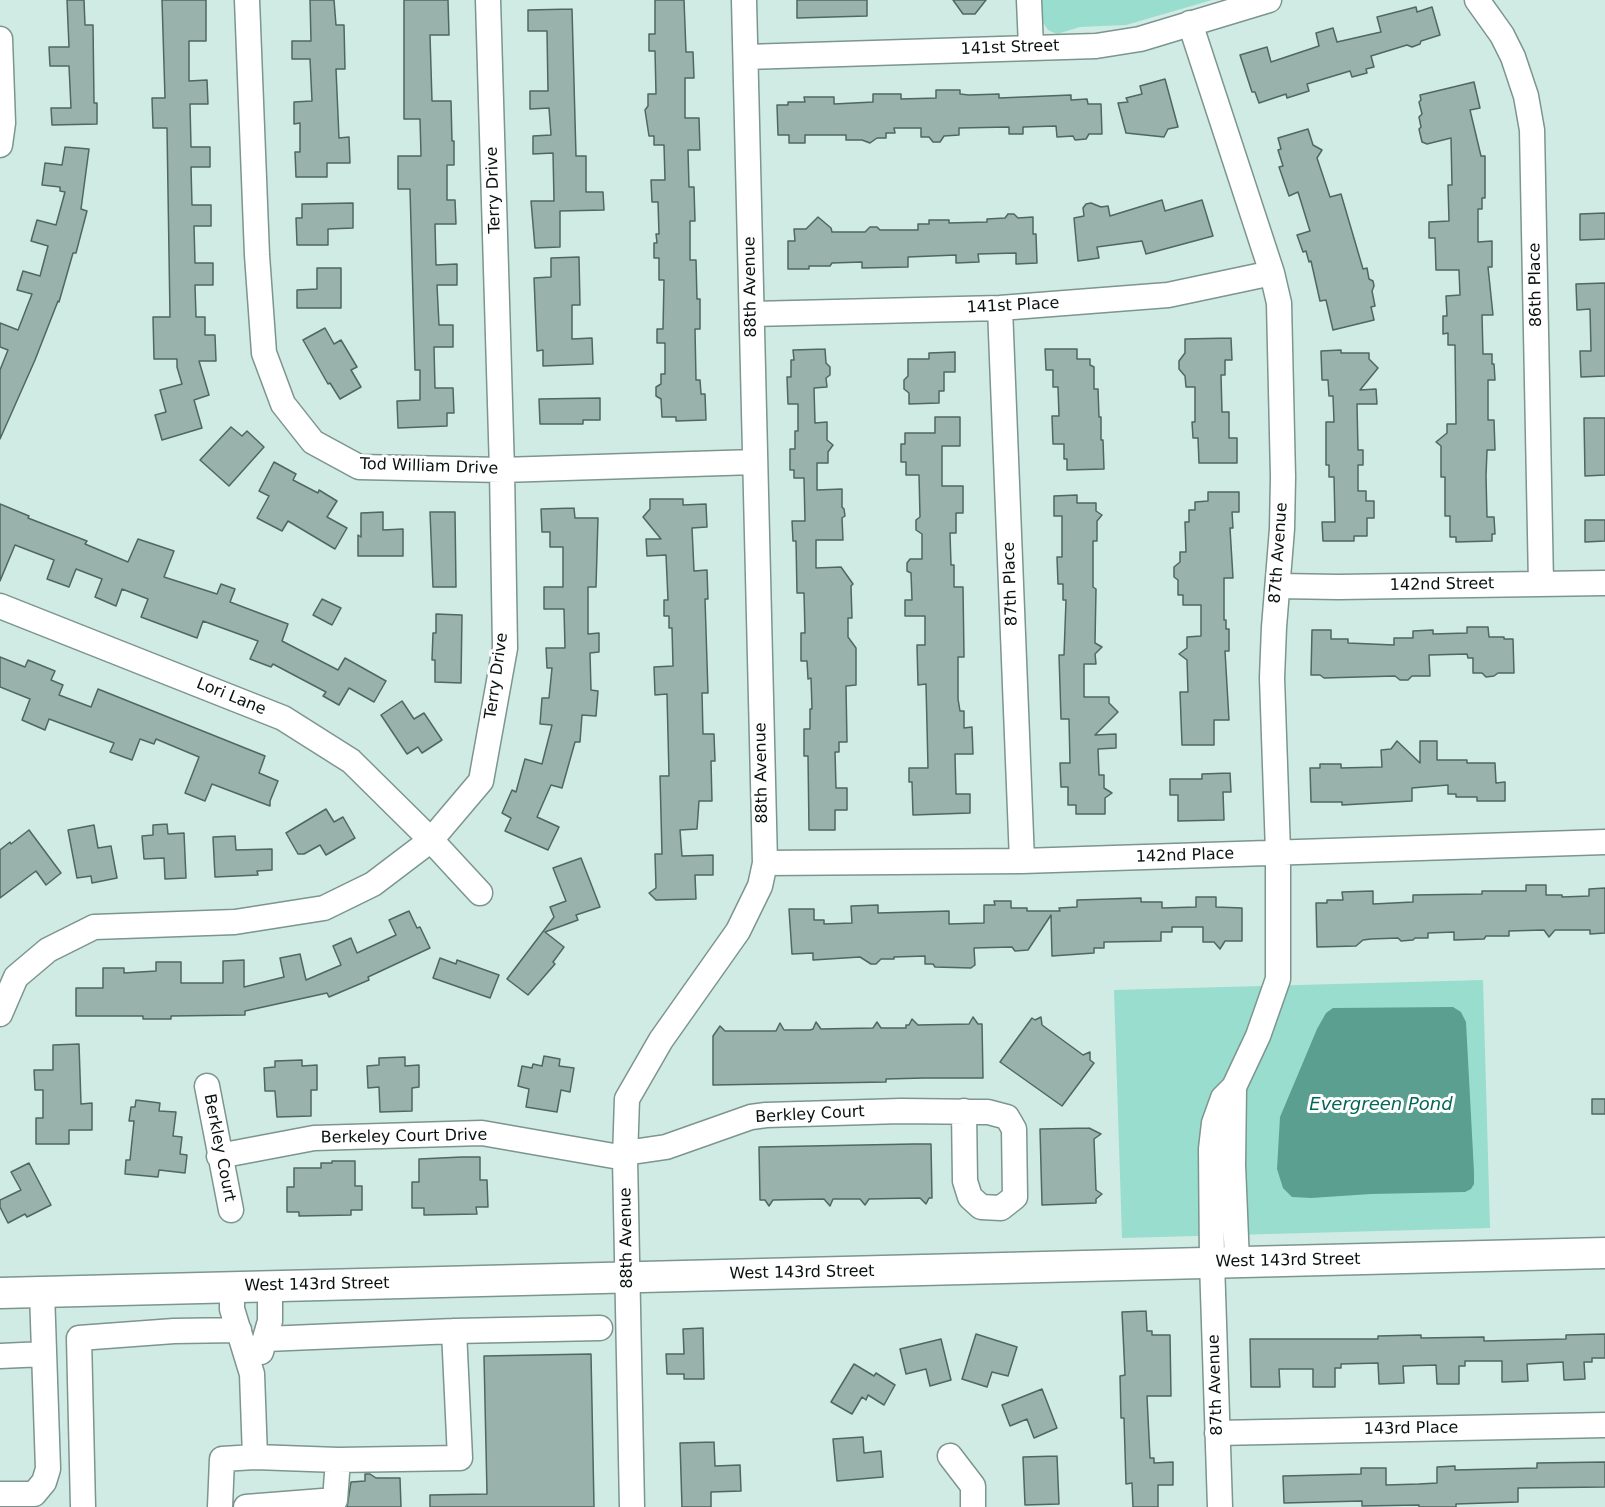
<!DOCTYPE html>
<html>
<head>
<meta charset="utf-8">
<style>
  body { margin:0 }
  canvas { display:block; background:#d0eae4 }
</style>
</head>
<body>
<canvas width="1605" height="1507"></canvas>
<script>
const ctx = document.querySelector('canvas').getContext('2d');
ctx.lineJoin = 'round';
function paint(path, color) { ctx.fillStyle = color; ctx.fill(path, 'evenodd'); }
const shape = rows => new Path2D(rows.map(r => 'M' + r).join(''));
function stroke(path, color, width, dash) { ctx.strokeStyle = color; ctx.lineWidth = width; ctx.lineCap = dash ? 'butt' : 'round'; ctx.setLineDash(dash || []); ctx.stroke(path); }
function write(font, color, halo, rows, align = 'center') {
  ctx.font = font + ' "DejaVu Sans",sans-serif'; ctx.lineWidth = 6; ctx.setLineDash([]); ctx.textBaseline = 'middle'; ctx.strokeStyle = halo; ctx.fillStyle = color; for (const [text, x, y, turn = 0] of rows) {
    ctx.save(); ctx.translate(x, y); ctx.rotate((+turn || 0) * Math.PI / 180); ctx.textAlign = isNaN(turn) ? turn : align; if (halo) ctx.strokeText(text, 0, 0); ctx.fillText(text, 0, 0); ctx.restore();
  }
}
paint(shape([
  [1041,0,1212,0,1126,25,1080,27,1057,34,1048,30,1042,21],
  [1483,980,1490,1228,1122,1238,1114,990]
]), '#99ddce');
paint(shape([
  [1453,1007,1461,1012,1466,1022,1474,1172,1474,1184,1471,1189,1465,1192,1371,1194,1311,1198,1292,1197,1283,1188,1277,1169,1280,1117,1317,1029,1326,1013,1333,1008]
]), '#5b9f91');
const building = shape([
  [67,0,84,0,85,25,93,25,94,103,97,103,97,124,52,125,51,108,71,108,69,66,50,66,49,47,69,47,67,0],
  [162,0,206,0,206,41,189,41,189,81,207,80,208,104,190,104,191,147,210,147,210,167,191,167,192,205,211,205,211,226,194,226,195,263,213,263,213,285,195,285,196,317,205,317,205,335,215,335,216,361,199,361,209,395,194,400,202,428,162,440,155,415,166,412,160,390,182,384,177,367,177,359,154,359,153,317,170,317,167,128,153,128,152,98,165,98,162,0],
  [310,0,334,0,336,25,344,25,345,69,336,69,339,138,349,137,350,163,327,163,327,177,296,177,295,152,300,152,300,123,294,124,294,102,312,101,310,59,292,59,292,41,311,41,310,0],
  [404,0,448,0,449,35,430,35,432,101,451,101,452,141,454,141,454,165,447,165,447,200,455,200,456,224,435,224,436,265,457,264,457,285,437,285,439,325,453,325,453,347,434,347,435,388,453,388,454,413,447,413,447,426,398,428,397,401,420,400,420,370,415,370,410,189,398,189,398,156,421,156,420,119,404,119,404,0],
  [655,0,684,0,686,52,693,52,694,78,685,78,685,118,699,118,700,150,688,150,689,187,694,187,695,221,690,221,690,260,696,260,697,299,700,299,700,329,695,329,696,380,700,380,701,394,705,394,706,420,676,421,676,417,662,417,661,399,656,396,656,387,661,384,661,374,665,374,665,343,657,343,657,329,663,329,664,280,659,280,659,258,654,258,654,243,657,243,656,234,659,234,658,202,652,202,651,180,665,180,664,145,654,145,654,136,649,136,645,110,648,106,648,94,656,94,655,51,649,51,649,34,655,34,655,0],
  [797,0,867,0,867,16,797,18,797,0],
  [953,0,986,0,975,14,963,14,953,0],
  [1416,7,1417,12,1432,7,1440,35,1421,41,1420,44,1412,47,1407,45,1371,56,1374,67,1366,69,1367,73,1352,77,1350,71,1307,84,1309,91,1287,98,1286,94,1259,103,1255,92,1252,92,1240,55,1267,47,1271,62,1319,46,1316,33,1333,28,1337,42,1381,32,1377,17,1416,7],
  [572,9,576,156,586,156,586,192,603,192,604,210,560,211,560,247,535,248,531,201,554,201,553,153,533,154,533,136,551,135,549,108,530,109,530,91,548,91,547,31,528,31,528,10,572,9],
  [1165,79,1178,127,1168,129,1164,137,1126,133,1118,103,1128,102,1126,98,1142,94,1140,86,1165,79],
  [1474,82,1480,108,1470,110,1481,156,1485,156,1485,198,1482,198,1482,209,1478,209,1478,242,1492,241,1492,267,1488,267,1493,315,1482,315,1483,354,1492,354,1492,364,1494,364,1495,380,1488,380,1488,420,1494,420,1495,450,1487,450,1486,476,1487,517,1494,517,1495,534,1492,534,1492,541,1456,542,1456,537,1450,537,1450,516,1445,516,1445,477,1441,477,1441,446,1436,442,1447,433,1447,424,1456,424,1455,345,1448,345,1448,333,1443,334,1443,316,1447,316,1446,296,1460,295,1459,270,1436,270,1435,238,1429,238,1429,222,1449,221,1448,185,1452,185,1451,138,1427,144,1422,142,1419,129,1421,127,1419,117,1422,114,1419,102,1421,100,1420,95,1474,82],
  [936,90,960,90,960,94,969,95,999,94,999,98,1071,95,1071,100,1087,99,1088,104,1101,104,1102,134,1089,134,1086,139,1075,140,1073,136,1057,137,1056,126,1023,127,1023,134,1009,134,1009,127,959,128,959,135,944,136,940,142,933,142,929,137,921,137,921,128,894,128,895,133,886,133,886,138,877,138,870,143,862,140,846,140,846,135,805,135,805,143,789,143,789,135,778,135,777,105,788,105,788,102,805,102,804,97,834,97,834,104,873,102,873,94,901,94,901,99,936,98,936,90],
  [1308,129,1313,145,1322,150,1317,158,1330,197,1341,194,1363,269,1367,268,1369,279,1373,281,1374,286,1372,291,1375,306,1371,307,1374,320,1333,330,1326,300,1320,301,1311,261,1309,262,1306,251,1303,252,1297,235,1310,231,1298,192,1289,196,1279,167,1283,166,1278,150,1281,149,1278,138,1308,129],
  [65,147,89,149,81,209,87,211,76,253,73,253,59,302,58,301,35,360,0,439,0,370,8,350,0,347,0,323,18,330,32,294,17,290,23,271,40,276,48,246,31,241,37,220,56,225,65,192,60,191,60,187,42,185,45,163,62,165,65,147],
  [1162,200,1165,211,1202,200,1213,236,1146,254,1142,241,1097,247,1099,258,1078,261,1074,218,1084,216,1083,208,1086,204,1091,203,1101,207,1108,206,1110,216,1162,200],
  [353,203,353,228,328,229,328,245,297,245,296,218,302,218,302,204,353,203],
  [1605,213,1605,239,1580,240,1580,214,1605,213],
  [1008,214,1014,214,1018,218,1033,217,1033,234,1036,234,1037,263,1016,264,1016,253,978,254,979,262,956,263,956,255,908,257,908,267,862,268,862,262,832,263,830,266,809,266,809,269,788,269,788,241,795,241,794,229,806,229,818,217,831,228,832,232,865,232,870,227,877,227,880,230,918,230,918,224,929,224,929,220,949,220,949,223,987,222,987,219,1005,218,1008,214],
  [579,257,580,305,572,305,572,339,592,338,593,364,543,366,543,350,537,351,534,278,551,277,551,258,579,257],
  [317,268,341,268,341,308,297,308,297,290,317,289,317,268],
  [1605,283,1605,376,1581,377,1580,351,1591,351,1590,309,1577,310,1576,284,1605,283],
  [325,328,334,344,341,340,357,367,351,370,361,387,340,399,330,383,328,384,303,340,325,328],
  [1231,338,1232,360,1225,360,1225,375,1221,375,1222,412,1229,412,1229,438,1237,438,1237,463,1199,463,1198,438,1193,438,1192,422,1195,422,1195,387,1186,387,1185,376,1179,369,1179,361,1185,353,1185,339,1231,338],
  [825,349,826,363,830,367,830,375,826,378,827,387,814,388,815,423,827,422,827,440,833,445,828,452,828,463,817,463,817,490,842,489,842,507,844,509,845,516,842,518,843,540,816,540,816,568,841,567,853,584,851,586,852,618,848,618,848,637,856,648,856,685,846,686,847,742,839,742,839,752,835,752,836,788,847,788,847,810,835,810,835,830,809,830,808,756,804,756,804,729,810,729,810,709,812,709,811,678,808,679,807,661,801,661,801,633,805,633,804,593,797,593,796,541,793,541,792,521,805,521,804,478,794,478,794,470,790,470,790,449,795,449,795,431,798,431,798,404,788,404,787,377,791,377,791,360,794,360,793,350,825,349],
  [1045,349,1077,349,1077,359,1090,359,1090,365,1094,367,1094,389,1098,389,1099,417,1101,417,1101,440,1103,440,1104,469,1067,470,1067,459,1064,459,1064,444,1053,444,1052,416,1059,416,1058,387,1053,387,1053,370,1046,370,1045,349],
  [1341,350,1341,353,1369,353,1369,359,1378,368,1360,390,1376,389,1377,404,1357,404,1358,450,1363,450,1363,465,1358,465,1358,491,1366,491,1366,501,1374,501,1374,518,1367,518,1367,536,1354,536,1354,541,1323,541,1322,522,1335,522,1334,477,1329,477,1329,465,1326,465,1326,422,1334,422,1333,396,1329,396,1328,380,1322,380,1321,351,1341,350],
  [955,352,955,372,944,372,944,391,939,391,939,403,909,404,909,393,904,389,904,380,908,376,908,359,929,359,929,353,955,352],
  [600,398,600,420,583,420,583,424,540,424,539,399,600,398],
  [935,417,960,417,960,446,942,446,942,486,963,486,963,513,956,513,956,533,950,533,951,565,954,565,954,587,963,587,964,657,958,657,958,699,960,711,964,711,964,728,972,727,973,754,955,754,956,794,970,794,970,813,913,815,912,782,909,782,909,768,928,768,926,684,918,685,917,645,925,645,925,616,905,616,905,600,912,600,911,573,907,571,907,563,910,559,922,559,922,534,916,530,916,520,920,517,919,475,906,475,906,462,901,462,901,444,905,444,905,433,935,433,935,417],
  [1584,418,1605,418,1605,475,1585,476,1584,418],
  [231,427,242,436,247,431,264,447,229,486,200,460,231,427],
  [274,462,296,474,293,480,318,493,319,490,337,501,327,517,347,528,335,549,288,521,282,531,257,518,269,496,259,491,274,462],
  [1208,492,1239,492,1239,512,1232,512,1233,528,1230,528,1233,578,1224,578,1224,620,1226,620,1226,629,1229,629,1229,651,1225,651,1229,720,1214,720,1214,745,1182,745,1180,692,1188,692,1187,660,1179,654,1187,648,1187,637,1201,636,1201,605,1183,605,1183,595,1178,595,1178,580,1174,577,1174,567,1180,562,1180,552,1186,552,1185,522,1189,522,1189,510,1195,510,1195,502,1208,501,1208,492],
  [1077,495,1077,503,1096,503,1096,511,1102,515,1097,521,1097,541,1093,541,1093,587,1096,589,1095,643,1102,647,1095,654,1096,664,1084,664,1084,697,1109,697,1109,703,1118,712,1095,735,1116,734,1116,748,1098,749,1099,775,1104,775,1104,788,1112,793,1105,798,1105,814,1076,814,1076,805,1068,805,1068,787,1061,787,1060,763,1070,763,1069,719,1061,719,1059,655,1064,655,1066,600,1063,600,1063,584,1058,584,1057,557,1062,557,1062,516,1054,516,1054,496,1077,495],
  [650,499,683,499,683,505,706,504,707,527,692,528,694,571,707,570,708,599,705,599,708,693,702,693,703,734,714,734,715,761,711,761,712,801,699,801,697,829,680,830,682,856,713,855,713,875,695,875,696,899,656,900,649,893,656,888,655,854,662,854,660,776,669,776,667,694,655,695,654,667,673,666,672,628,669,628,669,616,664,616,664,600,668,600,666,555,647,556,646,539,661,539,643,517,650,509,650,499],
  [0,504,29,516,28,518,87,541,85,544,128,562,138,539,174,551,164,577,217,594,221,584,235,589,230,602,288,624,282,641,338,670,345,658,386,681,374,702,349,688,339,705,323,696,326,692,273,664,271,667,250,659,258,641,203,621,197,638,141,617,148,599,122,589,116,606,95,597,102,579,76,569,69,587,47,579,54,560,15,545,0,581,0,504],
  [574,508,575,518,598,518,596,587,588,587,588,634,599,633,599,652,590,653,591,690,598,691,596,716,582,715,580,742,575,742,562,788,551,785,537,817,559,827,548,850,505,831,511,818,502,813,512,790,516,792,525,759,542,764,552,725,540,724,542,698,549,698,552,668,547,668,546,648,565,648,564,609,544,609,544,587,563,587,563,547,550,547,550,532,542,532,541,509,574,508],
  [383,512,383,530,403,529,403,556,358,556,358,535,361,537,361,513,383,512],
  [430,512,455,512,456,587,433,587,430,512],
  [1585,520,1605,520,1605,541,1585,542,1585,520],
  [322,599,341,608,332,625,313,615,322,599],
  [436,614,462,615,461,683,435,682,435,660,432,660,433,633,436,633,436,614],
  [1467,627,1488,627,1489,637,1504,637,1504,639,1513,639,1514,673,1498,673,1494,676,1486,677,1482,673,1473,673,1473,658,1468,658,1467,654,1429,655,1430,676,1412,676,1408,680,1400,680,1395,676,1324,678,1320,675,1311,675,1312,630,1331,630,1331,639,1348,639,1348,643,1394,645,1394,638,1413,638,1413,631,1433,630,1433,634,1467,633,1467,627],
  [0,657,25,667,28,660,55,671,51,680,63,685,59,695,91,707,98,689,265,756,259,773,278,781,270,801,270,806,212,784,205,801,185,793,199,757,156,739,154,744,140,739,132,760,110,752,114,743,49,719,45,730,22,720,30,699,0,687,0,657],
  [402,701,414,719,424,713,442,740,422,753,418,747,407,754,381,715,402,701],
  [1397,741,1420,763,1420,741,1437,741,1437,760,1467,760,1467,763,1495,763,1496,783,1505,782,1505,801,1477,801,1477,797,1456,797,1456,794,1448,794,1448,785,1412,788,1412,801,1342,805,1342,802,1311,802,1310,768,1320,768,1320,764,1341,764,1341,768,1382,767,1381,750,1391,749,1397,741],
  [1230,773,1231,792,1223,792,1224,820,1178,821,1178,795,1170,795,1170,779,1202,779,1202,774,1230,773],
  [326,809,334,822,343,817,355,838,326,855,320,845,304,854,298,854,286,833,326,809],
  [167,824,168,834,184,833,186,878,165,879,164,858,144,859,142,836,153,835,153,825,167,824],
  [94,825,98,848,111,846,117,878,92,883,91,876,77,878,68,830,94,825],
  [29,830,61,873,46,885,36,871,0,898,0,850,10,842,11,844,29,830],
  [235,836,236,850,272,849,272,870,257,871,258,875,215,877,213,837,235,836],
  [581,858,600,907,576,915,578,920,545,932,564,947,553,962,555,964,528,995,507,979,554,917,550,907,566,901,553,868,581,858],
  [1526,885,1546,885,1546,895,1562,895,1562,897,1589,896,1589,889,1605,888,1605,933,1590,934,1590,930,1555,930,1549,937,1544,930,1509,931,1509,936,1486,936,1484,939,1454,940,1454,932,1428,933,1428,938,1415,938,1413,940,1401,941,1398,938,1371,939,1363,940,1356,946,1317,947,1316,903,1327,903,1327,900,1343,900,1342,892,1373,891,1373,904,1413,902,1413,895,1482,894,1482,891,1526,891,1526,885],
  [1196,897,1216,897,1216,907,1242,908,1242,941,1225,941,1220,949,1214,942,1203,942,1203,927,1172,927,1172,932,1161,932,1161,941,1104,942,1104,948,1094,948,1094,953,1052,956,1051,915,1028,950,1015,951,1012,947,974,948,975,965,971,968,935,967,933,964,925,964,925,956,894,957,894,959,881,959,876,964,871,964,860,957,813,960,813,953,792,954,789,909,814,909,814,920,824,920,824,924,852,923,851,906,878,905,878,913,949,911,949,924,984,923,984,905,995,905,994,901,1011,901,1011,908,1027,908,1027,911,1060,911,1059,908,1077,907,1077,900,1141,898,1141,902,1162,902,1162,908,1196,907,1196,897],
  [409,911,417,928,420,927,430,948,368,977,369,980,329,997,327,993,245,1011,245,1015,171,1016,171,1019,143,1019,143,1016,76,1016,76,988,103,988,103,968,124,968,124,973,156,971,156,962,181,962,181,983,223,983,223,961,244,960,244,987,284,977,280,958,300,954,306,980,341,965,333,946,351,938,357,953,396,935,389,920,409,911],
  [440,958,456,964,457,960,499,975,490,998,433,978,440,958],
  [973,1017,978,1024,982,1024,983,1078,924,1078,886,1079,886,1082,713,1085,713,1036,720,1026,725,1031,776,1031,780,1023,784,1030,810,1030,813,1029,816,1022,821,1029,873,1028,877,1022,881,1028,906,1028,906,1025,909,1025,912,1019,918,1025,969,1024,973,1017],
  [1041,1017,1042,1025,1083,1055,1090,1052,1090,1060,1094,1063,1062,1106,1000,1062,1032,1018,1035,1020,1041,1017],
  [79,1044,81,1104,92,1103,92,1130,69,1130,69,1144,36,1144,36,1118,43,1118,43,1090,35,1090,34,1070,53,1070,53,1045,79,1044],
  [544,1056,560,1059,559,1066,574,1068,570,1092,561,1090,557,1112,526,1107,529,1089,518,1086,522,1066,532,1068,533,1064,542,1066,544,1056],
  [405,1057,405,1066,419,1065,419,1087,412,1088,412,1111,380,1112,379,1087,368,1088,367,1066,379,1065,379,1058,405,1057],
  [302,1060,302,1066,317,1065,317,1090,311,1090,311,1116,277,1117,275,1091,265,1091,264,1068,275,1067,275,1061,302,1060],
  [1592,1099,1605,1099,1605,1114,1592,1114,1592,1099],
  [136,1100,160,1103,159,1111,176,1112,173,1136,182,1137,180,1154,187,1155,185,1173,159,1170,158,1177,125,1174,126,1160,130,1160,134,1121,129,1121,131,1107,135,1107,136,1100],
  [1089,1128,1101,1134,1094,1139,1096,1190,1102,1194,1096,1199,1096,1203,1042,1205,1040,1129,1089,1128],
  [914,1144,931,1144,932,1198,929,1198,926,1204,920,1198,869,1199,865,1205,860,1199,833,1199,830,1206,824,1199,773,1200,769,1206,765,1200,760,1200,759,1147,914,1144],
  [462,1157,480,1157,480,1180,487,1180,488,1207,476,1207,477,1214,424,1215,424,1208,412,1208,412,1182,419,1182,419,1159,462,1157],
  [332,1161,355,1161,355,1186,362,1186,362,1210,351,1210,351,1215,299,1216,299,1212,287,1212,287,1187,294,1187,294,1168,321,1168,321,1163,332,1163,332,1161],
  [29,1163,51,1205,27,1217,25,1214,8,1223,0,1207,0,1200,21,1190,11,1172,29,1163],
  [1146,1311,1147,1331,1152,1331,1152,1335,1170,1335,1171,1396,1147,1396,1150,1458,1154,1458,1154,1463,1173,1462,1173,1485,1158,1485,1158,1507,1133,1507,1132,1483,1126,1484,1124,1418,1121,1418,1120,1376,1125,1375,1122,1312,1146,1311],
  [703,1328,704,1379,684,1379,684,1374,667,1374,666,1354,684,1354,683,1329,703,1328],
  [976,1334,1017,1347,1008,1376,992,1372,987,1387,962,1379,976,1334],
  [1605,1334,1605,1358,1592,1358,1592,1362,1584,1362,1585,1379,1564,1380,1563,1362,1527,1364,1528,1381,1502,1382,1502,1361,1465,1361,1465,1366,1459,1366,1459,1384,1437,1384,1436,1365,1403,1366,1404,1383,1379,1384,1378,1363,1341,1364,1341,1368,1335,1368,1335,1387,1313,1387,1313,1369,1279,1369,1280,1387,1251,1387,1250,1339,1378,1339,1378,1336,1421,1335,1421,1338,1484,1337,1484,1341,1566,1339,1566,1335,1605,1334],
  [941,1339,951,1380,930,1386,926,1369,906,1374,900,1349,941,1339],
  [591,1354,594,1507,430,1507,430,1495,487,1494,484,1356,591,1354],
  [854,1364,874,1376,876,1373,895,1385,884,1405,868,1395,866,1400,862,1397,852,1414,831,1402,854,1364],
  [1042,1389,1057,1428,1034,1438,1027,1419,1010,1426,1002,1405,1042,1389],
  [863,1437,864,1453,881,1451,883,1477,837,1481,833,1439,863,1437],
  [714,1442,715,1466,740,1465,741,1491,711,1492,711,1507,682,1507,680,1443,714,1442],
  [1057,1456,1059,1504,1025,1505,1023,1457,1057,1456],
  [1605,1462,1605,1487,1518,1488,1518,1502,1456,1504,1456,1507,1419,1507,1419,1505,1362,1506,1362,1501,1284,1503,1283,1476,1361,1474,1361,1468,1386,1468,1386,1485,1419,1484,1437,1483,1437,1467,1455,1466,1455,1470,1537,1468,1537,1463,1605,1462],
  [365,1474,370,1474,376,1478,400,1478,401,1507,347,1507,351,1482,365,1481,365,1474]
]);
paint(building, '#99b2ac');
stroke(building, '#506762', 1.5);
const minor = shape([
  [247,0,257,255,264,353,283,404,313,442,359,467,502,470,755,462],
  [1029,0,1031,47],
  [1477,0,1502,35,1513,57,1526,96,1532,130,1541,584],
  [1190,23,1272,273,1279,303,1283,477,1282,529,1274,627,1272,678,1278,852,1278,979,1258,1036,1234,1087,1223,1098,1214,1123,1211,1149,1212,1262,1220,1507],
  [0,39,3,123,0,145],
  [746,57,1096,46,1140,39,1269,0],
  [1000,308,1022,861],
  [752,314,1000,308,1168,295,1272,273],
  [1279,586,1338,587,1605,583],
  [0,606,283,718,351,761,431,840,480,893],
  [765,863,1022,861,1605,842],
  [0,1014,16,977,48,950,94,927,235,922,324,908,373,884,431,840,481,781,505,648,502,470,488,0],
  [207,1086,231,1210],
  [1234,1087,1233,1165,1237,1262],
  [625,1153,666,1147,751,1117,766,1115,901,1111,988,1112,1007,1117,1014,1129,1015,1197,1001,1208,981,1207,970,1197,965,1181,964,1111],
  [219,1156,314,1138,482,1133,625,1158],
  [266,1339,454,1331],
  [261,1352,270,1321,270,1286],
  [0,1356,44,1354],
  [1217,1433,1605,1425],
  [950,1456,973,1486,973,1507],
  [255,1457,338,1460],
  [0,1494,34,1494,44,1482,48,1469,42,1292],
  [83,1507,79,1338,174,1331,239,1330],
  [220,1507,222,1459,255,1457,252,1374,232,1309,232,1287],
  [246,1507,335,1500,338,1460,460,1458,454,1331,600,1328],
  [632,1507,625,1158,627,1099,661,1040,738,931,760,886,765,863,744,0]
]);
const major = shape([
  [0,1293,1605,1253]
]);
stroke(minor, '#7c958f', 27);
stroke(major, '#7c958f', 33);
stroke(minor, '#fff', 24);
stroke(major, '#fff', 30);
write('16px', '#091210', '#fff', [
  ["141st Street",1010,48,-2],
  ["Terry Drive",494,190,-92],
  ["86th Place",1536,285,-91],
  ["88th Avenue",751,287,-91],
  ["141st Place",1013,306,-3],
  ["Tod William Drive",429,467,2],
  ["87th Avenue",1279,553,-86],
  ["87th Place",1011,584,-92],
  ["142nd Street",1442,585,-1],
  ["Terry Drive",497,676,-82],
  ["Lori Lane",231,697,22],
  ["88th Avenue",762,773,-91],
  ["142nd Place",1185,856,-2],
  ["Berkley Court",810,1115,-3],
  ["Berkeley Court Drive",404,1137,-1],
  ["Berkley Court",219,1148,79],
  ["88th Avenue",627,1238,-91],
  ["West 143rd Street",1288,1261,-1],
  ["West 143rd Street",802,1273,-1],
  ["West 143rd Street",317,1285,-1],
  ["87th Avenue",1216,1385,-92],
  ["143rd Place",1411,1429,-1]
]);
write('italic 18px', '#046658', '#fff', [
  ["Evergreen Pond",1381,1105]
]);
</script>
</body>
</html>
